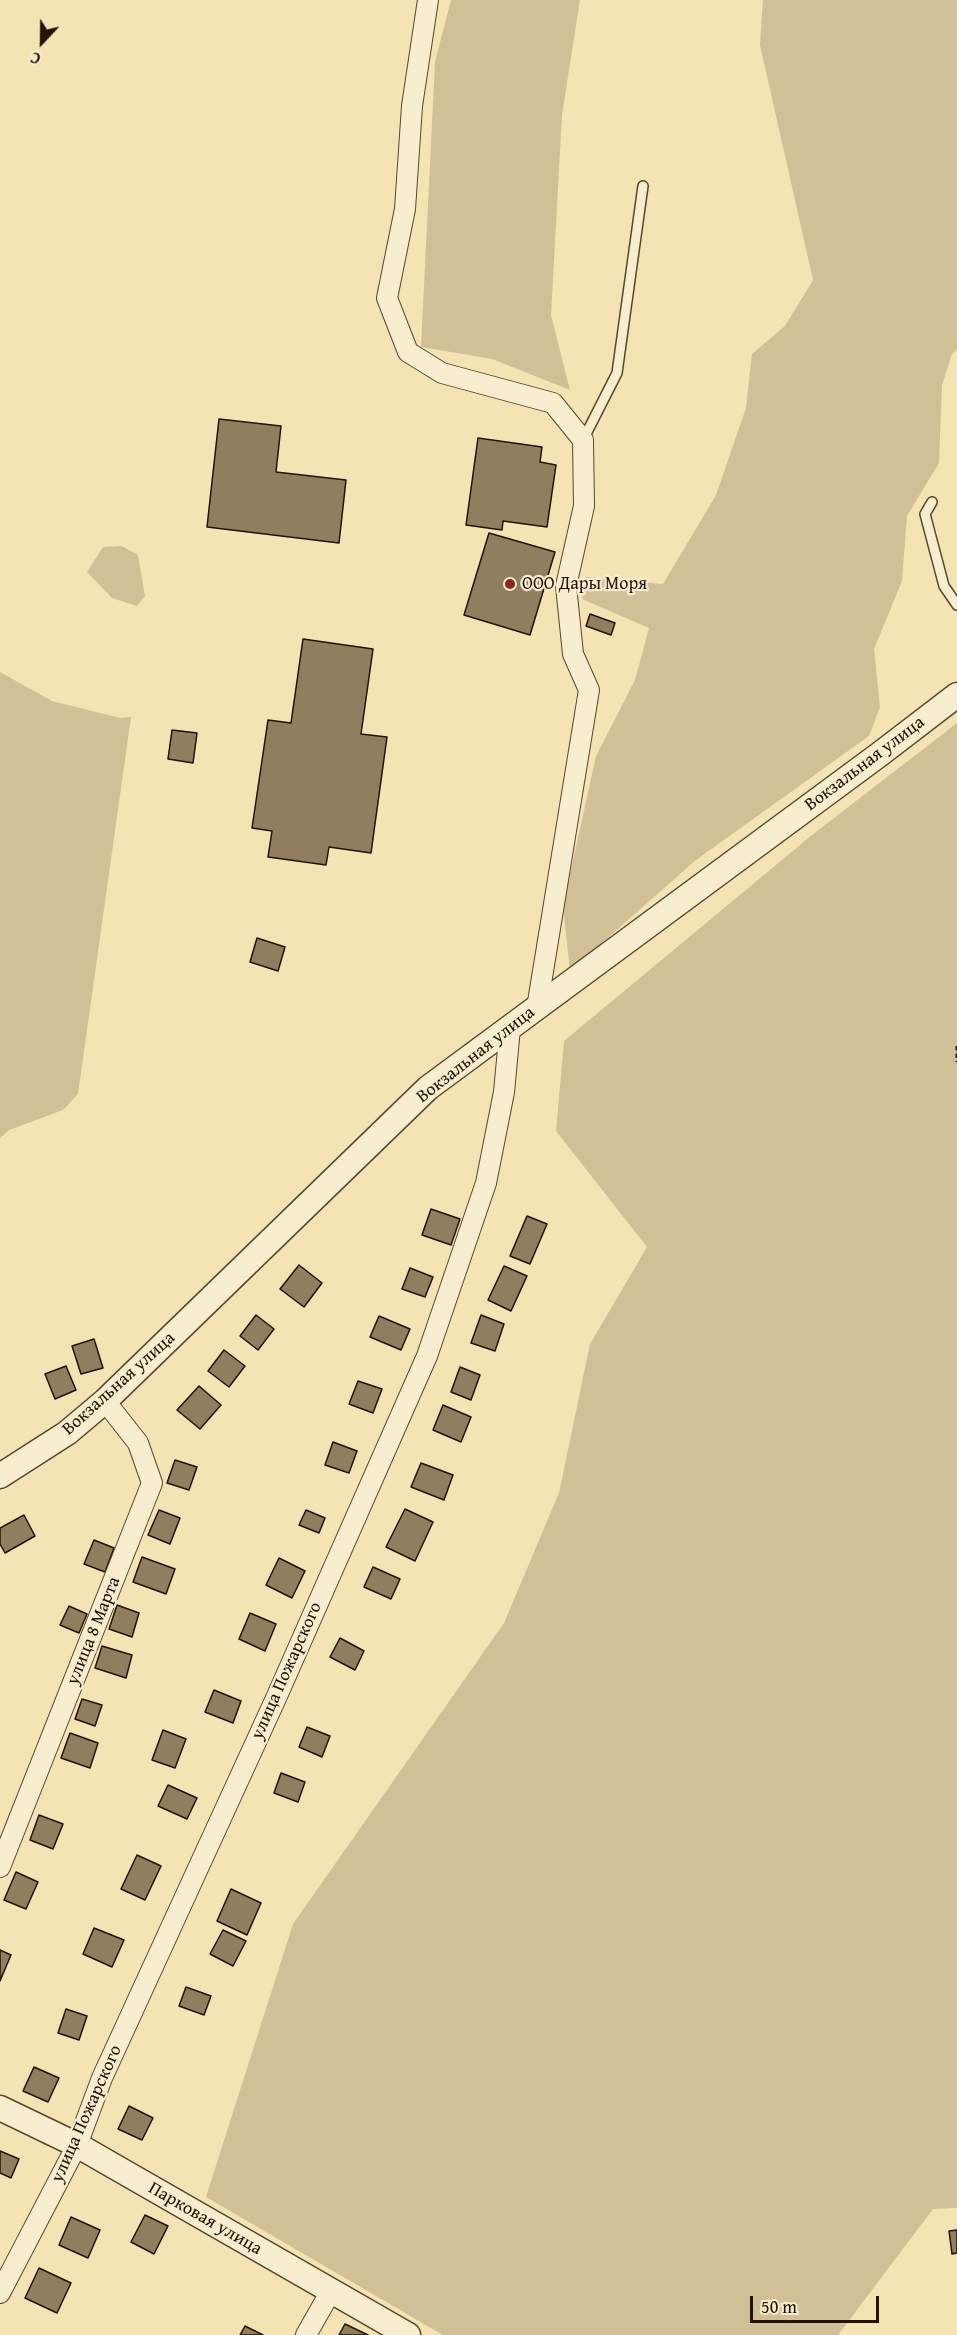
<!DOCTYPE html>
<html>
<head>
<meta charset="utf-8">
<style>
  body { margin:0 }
  #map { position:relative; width:957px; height:2335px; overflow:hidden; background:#f5e3b4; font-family:"Gentium Book Plus",serif }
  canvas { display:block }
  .north { position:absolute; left:12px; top:12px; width:60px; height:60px; -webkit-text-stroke:4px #f8edce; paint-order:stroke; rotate:202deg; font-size:16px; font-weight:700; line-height:24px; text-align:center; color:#251100 }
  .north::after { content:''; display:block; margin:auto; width:21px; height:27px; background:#251100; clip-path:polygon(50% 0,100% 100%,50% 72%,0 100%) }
  .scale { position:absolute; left:750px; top:2296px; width:129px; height:27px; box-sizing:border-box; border:3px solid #251100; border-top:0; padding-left:8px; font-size:18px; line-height:21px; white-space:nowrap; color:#251100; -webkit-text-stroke:4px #f8edce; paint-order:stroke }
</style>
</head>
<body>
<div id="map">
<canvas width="957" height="2335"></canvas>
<div class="north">С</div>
<div class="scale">50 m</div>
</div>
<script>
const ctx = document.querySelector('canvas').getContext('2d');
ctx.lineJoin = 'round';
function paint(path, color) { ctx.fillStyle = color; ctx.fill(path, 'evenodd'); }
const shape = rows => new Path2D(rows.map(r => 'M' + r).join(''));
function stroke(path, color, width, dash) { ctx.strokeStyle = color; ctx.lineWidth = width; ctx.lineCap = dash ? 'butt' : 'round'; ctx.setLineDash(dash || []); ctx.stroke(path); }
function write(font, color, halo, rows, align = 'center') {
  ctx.font = font + ' "Gentium Book Plus",serif'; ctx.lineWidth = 4.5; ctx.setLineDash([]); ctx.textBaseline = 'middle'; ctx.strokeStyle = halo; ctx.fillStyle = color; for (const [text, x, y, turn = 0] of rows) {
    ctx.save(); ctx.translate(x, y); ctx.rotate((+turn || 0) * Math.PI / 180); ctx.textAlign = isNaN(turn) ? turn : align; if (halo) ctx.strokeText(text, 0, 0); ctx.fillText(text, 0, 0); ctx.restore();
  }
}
paint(shape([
  [451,0,580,0,562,115,551,315,570,390,492,359,421,347,435,62],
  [763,0,957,0,957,349,952,354,942,385,939,463,907,516,902,581,874,649,880,707,869,736,696,860,570,971,563,906,596,756,635,680,649,628,582,599,586,577,663,584,716,495,746,408,752,354,785,326,813,280,760,45],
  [122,546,138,555,145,596,137,606,112,598,87,572,103,547],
  [0,672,52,701,120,718,131,717,78,1094,63,1110,9,1130,0,1138],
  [957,723,957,2208,933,2209,838,2335,443,2335,206,2197,293,1924,504,1623,559,1493,590,1344,647,1247,556,1131,564,1041,812,835]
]), '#d2bf95');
const building = shape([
  [219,419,281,426,276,472,346,480,339,543,207,527,219,419],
  [478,438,542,447,540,462,556,465,547,527,503,521,502,530,466,525,478,438],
  [489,533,555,552,530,635,464,615,489,533],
  [590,614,615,623,611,635,586,626,590,614],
  [303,639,373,649,361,734,387,737,371,853,329,847,326,865,268,857,272,831,252,828,268,720,291,723,303,639],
  [172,730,197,733,193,763,168,759,172,730],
  [257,938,285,947,278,971,250,962,257,938],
  [431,1209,460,1219,451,1245,422,1235,431,1209],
  [527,1216,547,1224,530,1264,510,1256,527,1216],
  [299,1265,322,1283,304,1307,280,1289,299,1265],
  [504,1266,527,1276,511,1311,488,1300,504,1266],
  [410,1268,433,1277,425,1297,402,1289,410,1268],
  [256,1315,274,1329,258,1350,240,1336,256,1315],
  [481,1315,504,1324,495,1351,471,1343,481,1315],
  [379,1316,410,1329,401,1350,370,1337,379,1316],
  [94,1339,103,1368,81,1374,72,1346,94,1339],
  [224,1350,245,1366,229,1387,208,1371,224,1350],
  [66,1366,76,1390,55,1399,45,1374,66,1366],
  [460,1367,480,1375,471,1400,451,1392,460,1367],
  [358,1381,382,1389,373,1413,349,1404,358,1381],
  [199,1386,221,1405,200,1429,177,1410,199,1386],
  [443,1405,471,1417,461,1442,433,1430,443,1405],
  [333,1442,357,1451,349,1473,325,1465,333,1442],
  [175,1460,197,1467,189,1490,167,1483,175,1460],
  [421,1463,453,1475,444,1500,411,1487,421,1463],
  [405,1509,433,1522,415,1561,386,1547,405,1509],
  [159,1510,180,1518,170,1544,148,1535,159,1510],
  [306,1510,325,1518,319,1533,299,1525,306,1510],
  [24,1515,35,1536,5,1553,0,1544,0,1528,24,1515],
  [94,1540,114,1548,105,1572,84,1564,94,1540],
  [142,1557,175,1569,166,1594,133,1582,142,1557],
  [279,1558,305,1571,292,1598,266,1585,279,1558],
  [373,1567,400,1579,391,1599,364,1587,373,1567],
  [117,1605,139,1613,132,1637,109,1629,117,1605],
  [69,1606,87,1614,79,1633,60,1625,69,1606],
  [250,1613,276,1624,265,1651,239,1639,250,1613],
  [340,1638,364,1651,355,1670,330,1657,340,1638],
  [102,1646,132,1655,126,1678,95,1668,102,1646],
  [214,1690,241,1701,233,1723,205,1712,214,1690],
  [82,1699,102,1705,95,1726,75,1719,82,1699],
  [307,1727,330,1736,322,1757,299,1747,307,1727],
  [163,1730,186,1739,175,1768,152,1760,163,1730],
  [70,1733,98,1743,90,1768,61,1758,70,1733],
  [281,1773,305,1782,298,1802,274,1793,281,1773],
  [168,1785,197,1798,187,1819,158,1806,168,1785],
  [39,1815,63,1824,53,1849,30,1840,39,1815],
  [137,1855,161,1866,145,1900,121,1889,137,1855],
  [16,1872,38,1882,26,1909,4,1900,16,1872],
  [231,1889,261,1903,247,1935,217,1921,231,1889],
  [94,1928,124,1940,112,1967,83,1954,94,1928],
  [223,1930,246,1941,233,1966,210,1954,223,1930],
  [0,1950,11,1955,0,1981,0,1950],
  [186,1987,211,1996,204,2015,179,2006,186,1987],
  [66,2009,87,2016,79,2040,58,2033,66,2009],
  [34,2067,59,2078,48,2102,23,2091,34,2067],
  [129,2106,153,2118,142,2140,118,2129,129,2106],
  [0,2151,19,2159,11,2178,0,2173,0,2151],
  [145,2215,168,2226,154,2254,131,2242,145,2215],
  [71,2217,100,2230,88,2258,59,2245,71,2217],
  [957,2230,957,2253,952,2254,949,2231,957,2230],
  [39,2268,71,2283,57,2313,25,2298,39,2268],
  [345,2324,368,2335,339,2335,345,2324],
  [245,2326,263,2335,240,2335,245,2326]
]);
paint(building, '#917e5e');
stroke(building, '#251100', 1.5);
const service = shape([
  [583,440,617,373,643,186],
  [932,502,925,514,944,586,957,605]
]);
const minor = shape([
  [428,0,412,106,405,209,387,298,408,352,442,373,553,403,583,440,584,506,566,586,573,654,589,690,537,1008],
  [0,1867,152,1483,138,1443,105,1401],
  [0,2293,77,2145,102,2078,277,1696,427,1356,486,1183,504,1092,510,1028],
  [306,2335,331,2291]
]);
const tertiary = shape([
  [0,1476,67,1433,105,1401,428,1088,880,754,957,695],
  [0,2108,77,2145,408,2335]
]);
stroke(service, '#59462d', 12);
stroke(minor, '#59462d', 22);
stroke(tertiary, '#59462d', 27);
stroke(shape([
  [957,1046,957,1062]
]), '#251100', 3, [4.5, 3]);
stroke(service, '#f8edce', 9);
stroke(minor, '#f8edce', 20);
stroke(tertiary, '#f8edce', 24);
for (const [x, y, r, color] of [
  [510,584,6,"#8f2418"]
]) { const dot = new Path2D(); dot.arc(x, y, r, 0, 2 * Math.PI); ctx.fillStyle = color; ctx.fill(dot); stroke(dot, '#f8edce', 2); }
write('18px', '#251100', '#f8edce', [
  ["ООО Дары Моря",522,584]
], 'left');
write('18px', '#251100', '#f8edce', [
  ["Вокзальная улица",865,764,-37],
  ["Вокзальная улица",476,1055,-38],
  ["Вокзальная улица",119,1384,-42],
  ["улица 8 Марта",94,1631,-68],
  ["улица Пожарского",287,1671,-66],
  ["улица Пожарского",87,2114,-66],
  ["Парковая улица",205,2219,30]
]);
</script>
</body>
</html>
